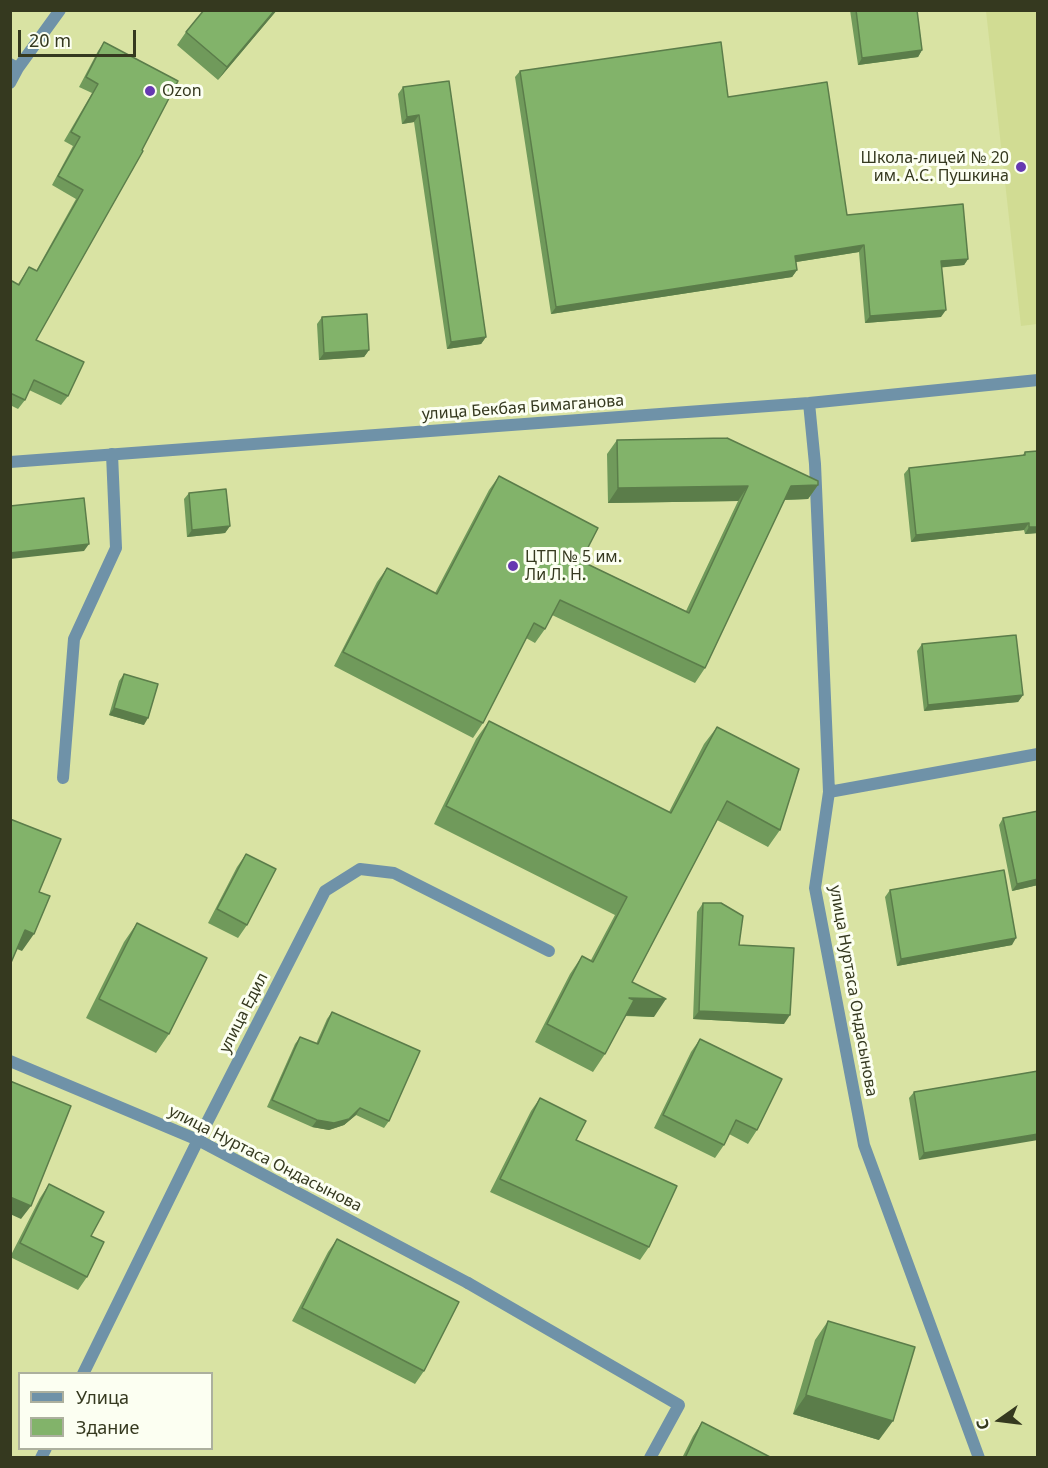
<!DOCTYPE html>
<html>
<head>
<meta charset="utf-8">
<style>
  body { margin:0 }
  #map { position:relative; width:1048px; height:1468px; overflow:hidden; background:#d9e3a3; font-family:"Noto Sans",sans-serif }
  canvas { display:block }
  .frame { position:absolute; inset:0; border:12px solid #35391f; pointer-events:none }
  .legend { position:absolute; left:18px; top:1372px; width:195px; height:78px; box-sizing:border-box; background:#fcfff2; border:2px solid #acb09e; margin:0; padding:8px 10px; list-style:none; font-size:18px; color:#35391f }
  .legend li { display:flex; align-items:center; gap:12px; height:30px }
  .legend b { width:30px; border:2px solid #acb09e }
  .north { position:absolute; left:970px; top:1390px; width:60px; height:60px; -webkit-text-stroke:4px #fcfff2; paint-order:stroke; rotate:256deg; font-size:16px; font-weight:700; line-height:24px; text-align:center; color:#35391f }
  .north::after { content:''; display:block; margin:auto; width:21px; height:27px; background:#35391f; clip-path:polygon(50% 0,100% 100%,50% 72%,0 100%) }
  .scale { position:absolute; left:18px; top:30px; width:118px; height:27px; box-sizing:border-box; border:3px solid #35391f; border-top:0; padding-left:8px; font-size:18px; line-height:21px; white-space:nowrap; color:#35391f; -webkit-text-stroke:4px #fcfff2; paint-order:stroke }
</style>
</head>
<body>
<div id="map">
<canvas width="1048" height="1468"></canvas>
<div class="frame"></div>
<ul class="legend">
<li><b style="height:8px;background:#6f92a8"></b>Улица</li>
<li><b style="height:16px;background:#82b36a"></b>Здание</li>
</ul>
<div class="north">С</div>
<div class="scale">20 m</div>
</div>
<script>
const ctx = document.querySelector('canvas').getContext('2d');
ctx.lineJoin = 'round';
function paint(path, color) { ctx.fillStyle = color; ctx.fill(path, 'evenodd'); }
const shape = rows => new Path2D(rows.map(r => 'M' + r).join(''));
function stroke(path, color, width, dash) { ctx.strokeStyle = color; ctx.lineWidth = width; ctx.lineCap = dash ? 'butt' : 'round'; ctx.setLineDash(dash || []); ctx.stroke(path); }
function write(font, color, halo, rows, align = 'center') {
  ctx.font = font + ' "Noto Sans",sans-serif'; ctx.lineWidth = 6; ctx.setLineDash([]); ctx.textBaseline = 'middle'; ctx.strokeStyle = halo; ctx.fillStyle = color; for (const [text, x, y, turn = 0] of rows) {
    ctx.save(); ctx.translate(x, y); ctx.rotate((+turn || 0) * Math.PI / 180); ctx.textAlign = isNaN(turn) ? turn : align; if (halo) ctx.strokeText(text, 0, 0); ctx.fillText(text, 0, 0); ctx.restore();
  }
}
paint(shape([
  [986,11,1037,11,1037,324,1021,326]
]), '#d1dc93');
stroke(shape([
  [10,64,18,68,60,10],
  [10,83,18,68],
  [63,778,74,639,116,548,112,454],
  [468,1283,679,1405,650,1458]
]), '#6f92a8', 12);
stroke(shape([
  [809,403,815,464,829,792,815,888,864,1145,979,1458],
  [10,462,809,403,1038,380],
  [829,792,1038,754],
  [10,1061,198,1140,468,1283],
  [83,1374,198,1140,325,891,360,869,394,873,549,951],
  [41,1458,46,1448]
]), '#6f92a8', 12);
paint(shape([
  [204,10,277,10,218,80,177,45,186,32],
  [850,10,917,10,922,50,918,57,858,65],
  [104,42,178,81,36,340,68,396,61,405,29,390,25,400,18,409,10,405,10,284,18,284,29,267,36,271,76,199,52,185,73,146,64,141,92,93,79,87,98,51],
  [520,71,728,97,847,215,968,259,964,265,942,267,941,317,865,323,859,252,796,262,797,270,792,277,551,314,515,77],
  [449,81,486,337,481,344,447,349,414,122,402,124,398,94,403,87],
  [322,317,369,350,364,357,319,360,317,324],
  [617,440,818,485,808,499,784,500,705,668,695,683,552,615,545,629,535,643,526,638,483,723,473,738,334,666,377,582,387,568,435,593,489,490,499,476,581,561,686,611,738,501,608,503,607,454],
  [1025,452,1038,533,1025,534,1024,530,911,542,904,474,909,468,1022,456],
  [189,493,230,526,225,533,187,537,184,499],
  [922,644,1023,695,1018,702,924,711,917,651],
  [124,674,144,725,109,715,119,681],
  [489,721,669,812,704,744,717,727,780,830,768,847,717,820,632,982,654,1017,625,1016,605,1054,593,1072,535,1042,570,974,582,956,591,960,615,915,434,824,476,739],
  [1038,811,1038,885,1012,891,999,825,1003,818],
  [246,854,247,925,238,938,208,923,237,867],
  [890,890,1012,945,897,966,885,897],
  [703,903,739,945,784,1024,693,1019,697,912],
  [137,923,169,1034,156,1053,86,1018,124,942],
  [332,1012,389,1121,384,1128,356,1115,344,1125,329,1130,312,1127,267,1107,295,1044,300,1037,316,1044,327,1019],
  [700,1039,757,1130,748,1144,729,1134,724,1145,715,1158,654,1128,691,1052],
  [1038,1071,919,1160,909,1098,914,1092],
  [540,1098,576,1140,649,1247,640,1260,490,1192,531,1111],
  [49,1184,91,1236,87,1277,78,1290,10,1257,40,1198],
  [337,1239,424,1371,415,1384,292,1321,328,1252],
  [828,1321,879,1440,793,1414,815,1340],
  [702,1422,772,1458,682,1458,693,1436]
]), '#709a5b');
paint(shape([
  [275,10,277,10,218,80,227,67],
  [922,50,918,57,858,65,862,58],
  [419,115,414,122,402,124,407,117],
  [864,245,859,252,790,263,795,256],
  [968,259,964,265,937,268,941,261],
  [797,270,792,277,551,314,556,307],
  [946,310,941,317,865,323,870,316],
  [486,337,481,344,447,349,451,342],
  [369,350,364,357,319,360,324,353],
  [818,485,808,499,781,500,791,486],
  [748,486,738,501,608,503,618,488],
  [1029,523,1024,530,911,542,916,535],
  [230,526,225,533,187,537,192,530],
  [1029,527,1038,527,1038,533,1025,534],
  [89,544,84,551,10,559,10,553],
  [1023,695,1018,702,924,711,928,705],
  [114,708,148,718,144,725,109,715],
  [1038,879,1038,885,1012,891,1017,884],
  [25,930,34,934,22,951,12,947],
  [1016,938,1012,945,897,966,901,959],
  [629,998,666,999,654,1017,616,1015],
  [699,1011,790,1015,784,1024,693,1019],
  [360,1108,356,1115,344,1125,329,1130,312,1127,317,1120],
  [1038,1134,1038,1140,919,1160,924,1153],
  [10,1197,31,1206,21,1219,10,1214],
  [806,1395,893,1421,879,1440,793,1414]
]), '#5b7d4a');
const building = shape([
  [204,10,275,10,227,67,186,32,204,10],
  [856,10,917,10,922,50,862,58,856,10],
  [104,42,178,81,142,150,143,151,36,340,84,362,68,396,34,380,25,400,10,393,10,284,12,281,19,285,29,267,37,271,83,190,58,176,80,137,71,132,98,84,86,77,104,42],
  [721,42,728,97,827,82,847,215,963,204,968,259,941,261,946,310,870,316,864,245,795,256,797,270,556,307,520,71,721,42],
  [449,81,486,337,451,342,419,115,407,117,403,87,449,81],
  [367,314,369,350,324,353,322,317,367,314],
  [727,438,818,481,818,485,791,486,705,668,560,600,545,629,534,623,483,723,343,652,387,568,437,594,499,476,598,528,581,561,689,613,748,486,618,488,617,440,727,438],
  [1038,451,1038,527,1029,527,1029,523,916,535,909,468,1025,455,1025,452,1038,451],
  [226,489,230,526,192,530,189,493,226,489],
  [84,498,89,544,10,553,10,506,84,498],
  [1016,635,1023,695,928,705,922,644,1016,635],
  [124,674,158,684,148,718,114,708,124,674],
  [489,721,671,813,717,727,799,769,780,830,727,801,632,982,666,999,629,998,634,1000,605,1054,547,1024,582,956,593,962,627,897,446,806,489,721],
  [1038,811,1038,879,1017,884,1003,818,1038,811],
  [10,819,61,839,39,892,50,896,34,934,25,930,10,965,10,819],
  [246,854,276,869,247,925,217,909,246,854],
  [1004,870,1016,938,901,959,890,890,1004,870],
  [703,903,721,903,743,916,739,945,794,948,790,1015,699,1011,703,903],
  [137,923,207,958,169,1034,99,999,137,923],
  [332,1012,420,1051,389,1121,360,1108,349,1119,334,1123,317,1120,272,1100,300,1037,318,1044,332,1012],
  [700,1039,782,1079,757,1130,736,1120,724,1145,663,1115,700,1039],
  [1038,1071,1038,1134,924,1153,914,1092,1038,1071],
  [10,1081,71,1106,31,1206,10,1197,10,1081],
  [540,1098,586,1121,576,1140,677,1186,649,1247,500,1179,540,1098],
  [49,1184,104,1212,91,1236,104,1242,87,1277,20,1243,49,1184],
  [337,1239,459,1302,424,1371,302,1308,337,1239],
  [828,1321,915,1347,893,1421,806,1395,828,1321],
  [702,1422,772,1458,685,1458,702,1422]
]);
paint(building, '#82b36a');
stroke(building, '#5b7d4a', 1.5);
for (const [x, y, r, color] of [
  [150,91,6,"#6639b1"],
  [1021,167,6,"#6639b1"],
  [513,566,6,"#6639b1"]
]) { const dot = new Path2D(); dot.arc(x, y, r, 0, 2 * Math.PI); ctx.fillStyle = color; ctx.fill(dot); stroke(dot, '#fcfff2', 2); }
write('16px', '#35391f', '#fcfff2', [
  ["Ozon",162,91],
  ["Школа-лицей № 20",1009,158,"right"],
  ["им. А.С. Пушкина",1009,176,"right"],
  ["ЦТП № 5 им.",525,557],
  ["Ли Л. Н.",525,575]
], 'left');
write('16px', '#35391f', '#fcfff2', [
  ["улица Бекбая Бимаганова",523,408,-4],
  ["улица Нуртаса Ондасынова",853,991,80],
  ["улица Едил",244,1013,-63],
  ["улица Нуртаса Ондасынова",265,1159,27]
]);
</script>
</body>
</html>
